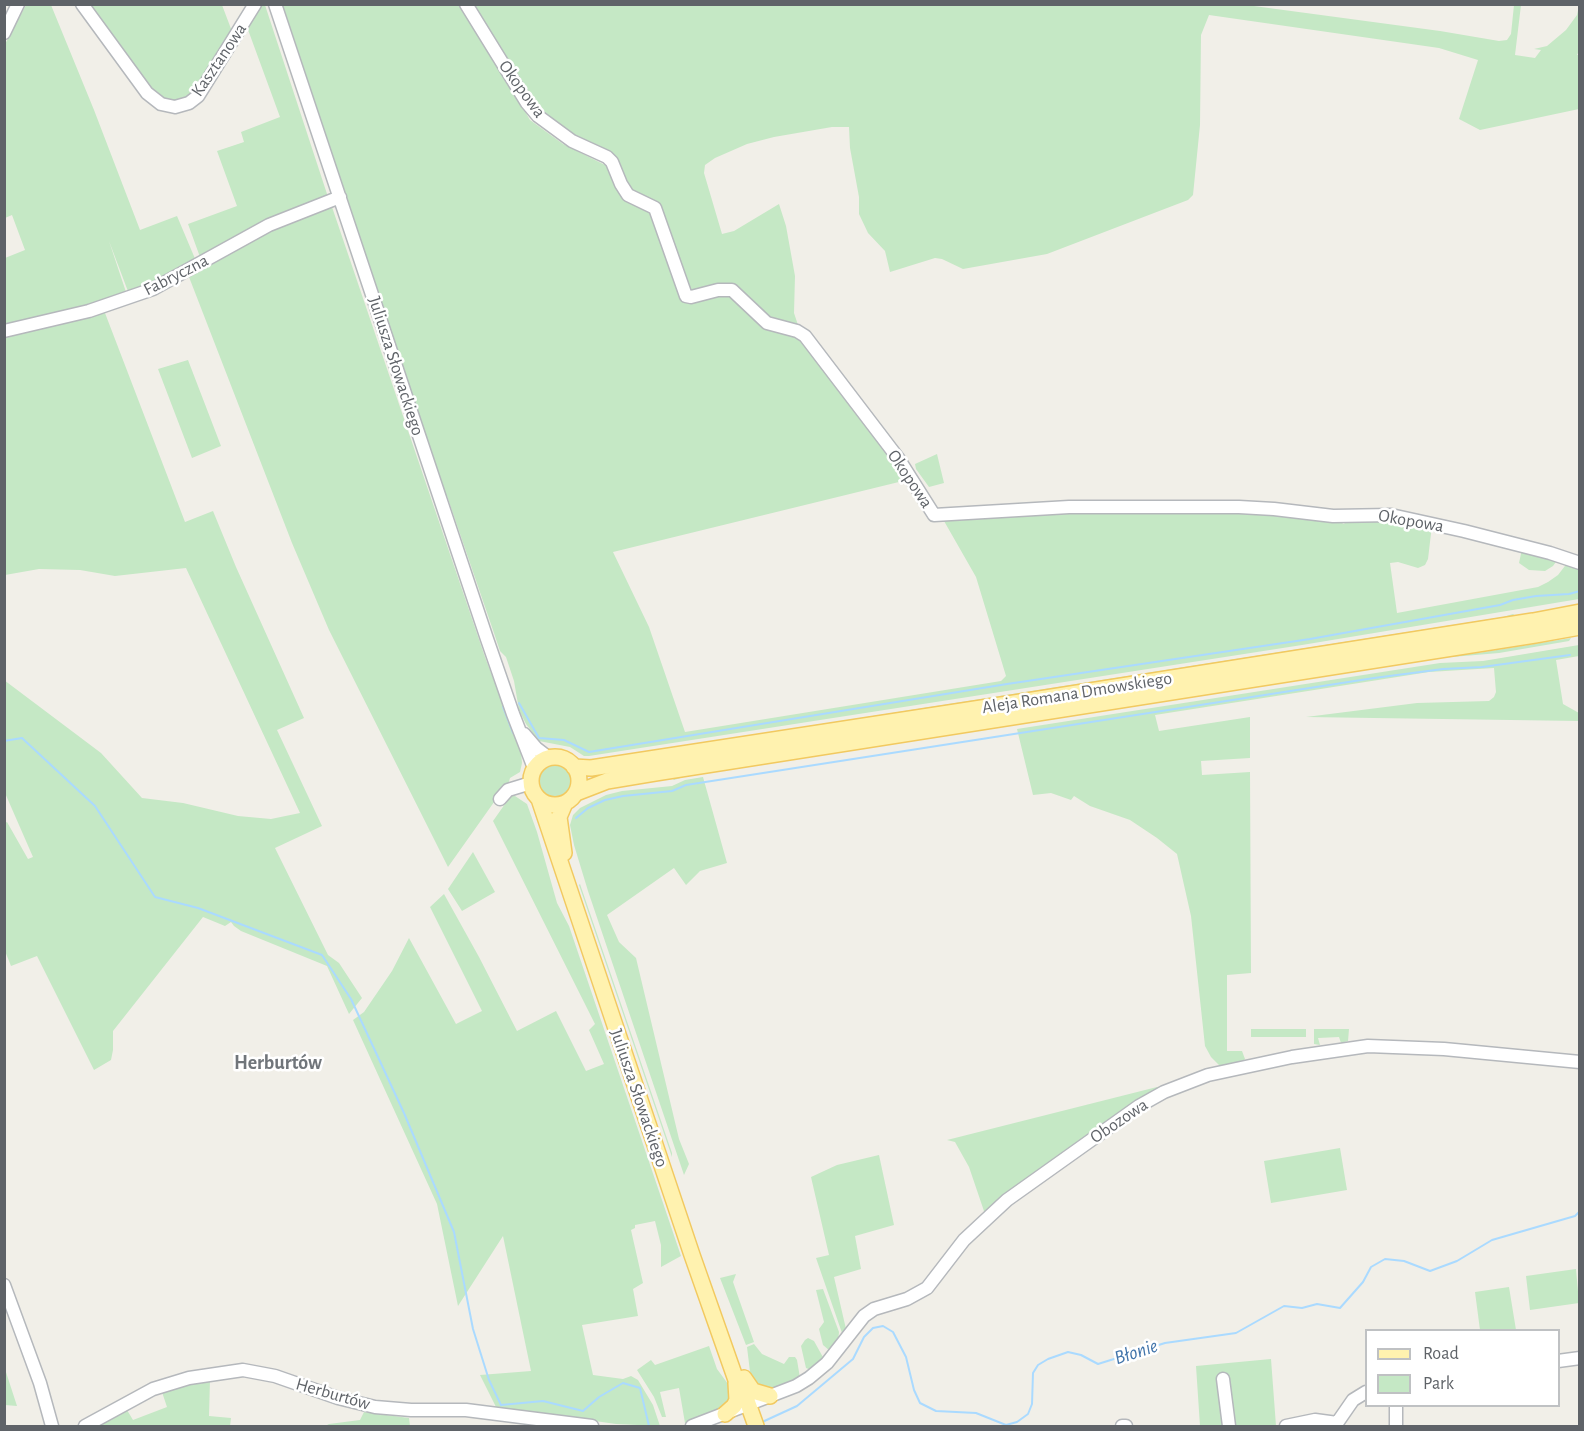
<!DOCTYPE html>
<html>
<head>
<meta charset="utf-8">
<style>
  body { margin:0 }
  #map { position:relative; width:1584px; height:1431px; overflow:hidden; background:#f1efe8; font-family:"Alegreya Sans",sans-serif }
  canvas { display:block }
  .frame { position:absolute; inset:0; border:6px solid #5f6368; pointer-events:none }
  .legend { position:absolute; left:1365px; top:1329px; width:195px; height:78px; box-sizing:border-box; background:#fff; border:2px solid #bfc1c3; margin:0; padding:8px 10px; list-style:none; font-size:18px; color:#5f6368 }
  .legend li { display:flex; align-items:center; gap:12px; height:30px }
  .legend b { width:30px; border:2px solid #bfc1c3 }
</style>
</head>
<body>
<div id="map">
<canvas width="1584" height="1431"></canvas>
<div class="frame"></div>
<ul class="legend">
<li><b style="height:8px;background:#fff2af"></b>Road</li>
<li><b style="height:16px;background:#c5e8c5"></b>Park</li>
</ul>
</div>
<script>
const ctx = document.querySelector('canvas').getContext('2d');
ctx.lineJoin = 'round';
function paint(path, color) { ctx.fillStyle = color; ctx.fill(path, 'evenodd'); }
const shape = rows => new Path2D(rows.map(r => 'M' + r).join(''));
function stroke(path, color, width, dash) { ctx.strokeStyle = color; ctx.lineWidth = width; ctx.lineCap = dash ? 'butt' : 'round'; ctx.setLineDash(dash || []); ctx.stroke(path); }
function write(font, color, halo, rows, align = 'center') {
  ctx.font = font + ' "Alegreya Sans",sans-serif'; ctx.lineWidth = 5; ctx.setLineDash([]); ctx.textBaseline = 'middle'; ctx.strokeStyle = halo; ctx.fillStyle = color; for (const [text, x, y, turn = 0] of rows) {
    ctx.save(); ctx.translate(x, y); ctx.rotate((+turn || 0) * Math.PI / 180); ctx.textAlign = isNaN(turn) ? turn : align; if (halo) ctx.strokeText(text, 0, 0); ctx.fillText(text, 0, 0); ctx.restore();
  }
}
paint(shape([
  [1239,4,1440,31,1499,41,1507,40,1511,34,1514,5,1521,5,1515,55,1535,58,1541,50,1534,49,1547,46,1566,30,1577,15,1579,6,1580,49,1577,55,1580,55,1579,109,1480,130,1459,119,1478,60,1439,48,1209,15,1201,35,1200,125,1193,195,1188,200,1047,254,963,269,942,259,935,258,890,272,885,251,868,233,859,214,859,197,850,148,849,127,832,127,774,137,747,144,715,158,705,165,704,173,722,234,734,231,779,204,786,226,795,276,794,313,798,325,808,334,907,480,613,552,649,627,685,732,1001,681,1006,676,976,577,944,521,949,517,1061,510,1243,510,1344,518,1342,523,1344,524,1347,520,1360,517,1432,525,1428,559,1425,565,1418,568,1398,562,1390,563,1397,613,1538,587,1548,582,1558,575,1568,562,1579,566,1579,599,1302,645,589,756,584,756,570,747,539,741,526,724,519,710,514,681,506,657,500,651,494,633,447,496,445,495,280,5,463,5,530,120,563,144,611,168,620,189,650,209,690,295,658,208,630,193,616,165,576,140,540,113,471,5],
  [26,5,51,5,94,110,140,230,177,216,196,261,129,294,109,241,127,295,64,313,5,327,5,258,25,250,12,215,5,218,4,46],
  [87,5,222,5,233,34,187,102,159,101],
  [261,5,265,5,328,197,200,257,188,224,237,206,217,151,244,142,241,132,280,117,247,27,258,6],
  [332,207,485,657,521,752,522,763,520,772,510,778,508,785,504,788,448,867,329,630,292,543,189,277,218,258,274,227],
  [105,313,185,522,213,511,236,567,304,718,277,730,322,826,275,848,328,955,339,963,362,998,349,1014,327,966,241,931,234,926,231,922,225,926,203,917,113,1031,113,1050,111,1060,94,1070,37,956,11,966,5,951,5,823,7,822,28,859,33,857,5,793,4,680,101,753,142,798,183,803,238,816,271,819,300,813,186,568,115,576,80,570,39,569,5,575,5,334,82,315],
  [188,360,221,446,192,458,158,369],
  [937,454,944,483,929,487,916,469,915,464],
  [1522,549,1558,559,1553,566,1545,571,1529,570,1519,563],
  [1513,614,1516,616,1507,620,602,760,605,758,1503,617],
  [1571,638,1569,641,1499,653,1440,658,687,776,674,780,672,778,1435,655,1478,653],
  [1579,645,1579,656,1556,660,1563,704,1579,713,1579,721,1306,717,1417,703,1489,701,1494,697,1496,692,1494,668,1429,672,1155,715,1159,731,1250,717,1250,758,1201,761,1202,775,1250,772,1251,973,1227,975,1227,1051,1242,1051,1245,1059,1241,1063,1221,1067,1211,1057,1205,1046,1191,916,1177,854,1157,838,1130,820,1090,806,1074,796,1071,800,1051,793,1033,795,1017,729,1440,663,1483,661],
  '537 781a18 18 0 1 1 36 0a18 18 0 1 1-36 0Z',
  [703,777,727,863,700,871,686,885,674,868,607,915,619,942,636,958,679,1139,689,1164,684,1175,588,891,574,845,570,825,573,815,580,808,606,795,622,791,672,786,685,780],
  [512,794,527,804,537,832,557,903,569,926,681,1256,661,1267,661,1245,655,1221,635,1225,635,1228,631,1230,643,1283,633,1289,638,1316,582,1325,593,1375,623,1379,631,1376,638,1380,653,1405,660,1426,616,1424,496,1407,480,1375,531,1371,503,1236,458,1306,437,1204,353,1020,364,1012,392,971,409,938,456,1024,482,1011,430,907,444,894,479,957,517,1031,556,1011,586,1071,604,1064,589,1030,595,1024,493,821],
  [473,852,495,892,462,911,448,889],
  [580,884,672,1153,672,1157,579,885],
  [1251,1029,1306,1029,1306,1037,1251,1037],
  [1314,1029,1349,1029,1348,1041,1341,1043,1339,1037,1318,1038,1320,1045,1314,1044],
  [1157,1087,1159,1089,1007,1192,985,1214,969,1167,955,1142,947,1140],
  [1340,1148,1347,1190,1271,1203,1264,1161],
  [879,1155,894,1225,855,1236,861,1269,834,1277,846,1329,842,1333,816,1258,829,1255,811,1177,837,1165],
  [1576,1269,1579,1303,1530,1310,1526,1276],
  [736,1274,733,1282,754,1342,746,1345,720,1278],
  [1509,1287,1516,1330,1480,1330,1475,1292],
  [823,1289,839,1332,838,1342,830,1351,823,1345,819,1329,824,1322,816,1290],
  [808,1338,814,1341,824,1359,811,1370,806,1368,801,1346,805,1340],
  [754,1344,762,1354,784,1364,789,1357,795,1357,797,1360,800,1378,773,1388,763,1389,751,1380,747,1347],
  [709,1346,717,1369,731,1388,732,1397,721,1410,685,1423,679,1388,660,1392,666,1417,662,1417,654,1397,637,1370,651,1360,655,1365],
  [1271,1359,1276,1426,1200,1426,1196,1366],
  [5,1369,17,1406,5,1405],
  [210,1380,209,1416,231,1418,230,1426,99,1426,127,1410,133,1420,167,1407,162,1392],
  [364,1412,409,1418,410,1426,325,1426,329,1424,360,1420]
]), '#c5e8c5');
stroke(shape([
  [519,703,539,738,564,740,589,752,1007,684,1310,639,1500,605,1513,600,1536,596,1569,594,1580,591],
  [503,707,513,733],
  [4,741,22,738,95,806,155,897,198,908,322,955,351,999,404,1113,454,1232,473,1329,489,1380,501,1405,543,1401,583,1411,599,1397,623,1383,640,1388,649,1426],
  [576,818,588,808,605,800,623,796,672,791,686,785,1374,678,1443,669,1482,667,1570,655],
  [760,1423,797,1406,853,1359,864,1337,873,1328,883,1326,893,1332,906,1357,914,1390,920,1403,936,1411,976,1413,1006,1425,1017,1422,1028,1414,1032,1404,1033,1373,1038,1365,1048,1359,1068,1352,1081,1355,1098,1364,1165,1343,1236,1333,1284,1306,1302,1308,1317,1304,1340,1308,1363,1282,1371,1267,1385,1259,1404,1261,1430,1271,1457,1261,1492,1240,1575,1216,1580,1211]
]), '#aadaff', 2);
const minor = shape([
  [82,4,147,93,161,104,175,107,189,103,198,96,255,4],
  [275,4,487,639,513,714,534,768],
  [466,4,527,103,538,116,572,141,607,157,612,162,621,184,628,195,655,208,686,296,691,297,718,290,732,290,767,323,797,331,805,336,898,458,934,515,1069,507,1239,507,1274,509,1333,516,1391,515,1464,531,1550,553,1580,563],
  [4,33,18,4],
  [4,331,89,311,153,289,269,225,340,197],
  [524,734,536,748,549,758],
  [500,799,508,790,531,783],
  [4,1285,40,1383,52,1426],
  [1558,1361,1580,1358],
  [1223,1379,1229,1426],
  [85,1426,153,1389,189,1378,243,1370,275,1376,338,1398,375,1407,411,1410,466,1410,592,1426],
  [692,1426,796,1386,809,1378,827,1363,864,1316,874,1309,907,1299,927,1288,964,1240,1007,1200,1139,1106,1164,1092,1208,1075,1292,1057,1368,1046,1444,1049,1580,1062],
  [1122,1426,1126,1426],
  [1286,1426,1315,1420,1337,1423],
  [1335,1426,1353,1400,1366,1392],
  [1396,1426,1396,1406]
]);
const major = shape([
  '531 781a24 24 0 1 1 48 0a24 24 0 1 1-48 0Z',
  [574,767,591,768,1014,703,1533,621,1580,612],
  [576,793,607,781,655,773,1535,635,1580,627],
  [539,799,692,1255,736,1380,745,1395,756,1426],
  [564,853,559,817,565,803],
  [744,1378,753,1391,770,1396],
  [725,1414,734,1406,737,1400,736,1383]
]);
stroke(minor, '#b5b8bc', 15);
stroke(major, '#f2c960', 18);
stroke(minor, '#fff', 12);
stroke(major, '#fff2af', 15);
write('18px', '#5f6368', '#fff', [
  ["Kasztanowa",219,60,-56],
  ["Okopowa",522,89,54],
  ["Fabryczna",176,275,-27],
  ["Juliusza Słowackiego",396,366,72],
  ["Okopowa",910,479,56],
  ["Okopowa",1411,521,10],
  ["Aleja Romana Dmowskiego",1077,693,-9],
  ["Juliusza Słowackiego",639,1098,71],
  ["Obozowa",1119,1121,-34],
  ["Herburtów",333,1394,16]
]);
write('bold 20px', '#70757a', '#fff', [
  ["Herburtów",278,1063]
]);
write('italic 20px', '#4174aa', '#fff', [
  ["Błonie",1136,1352,-18]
]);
</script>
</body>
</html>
